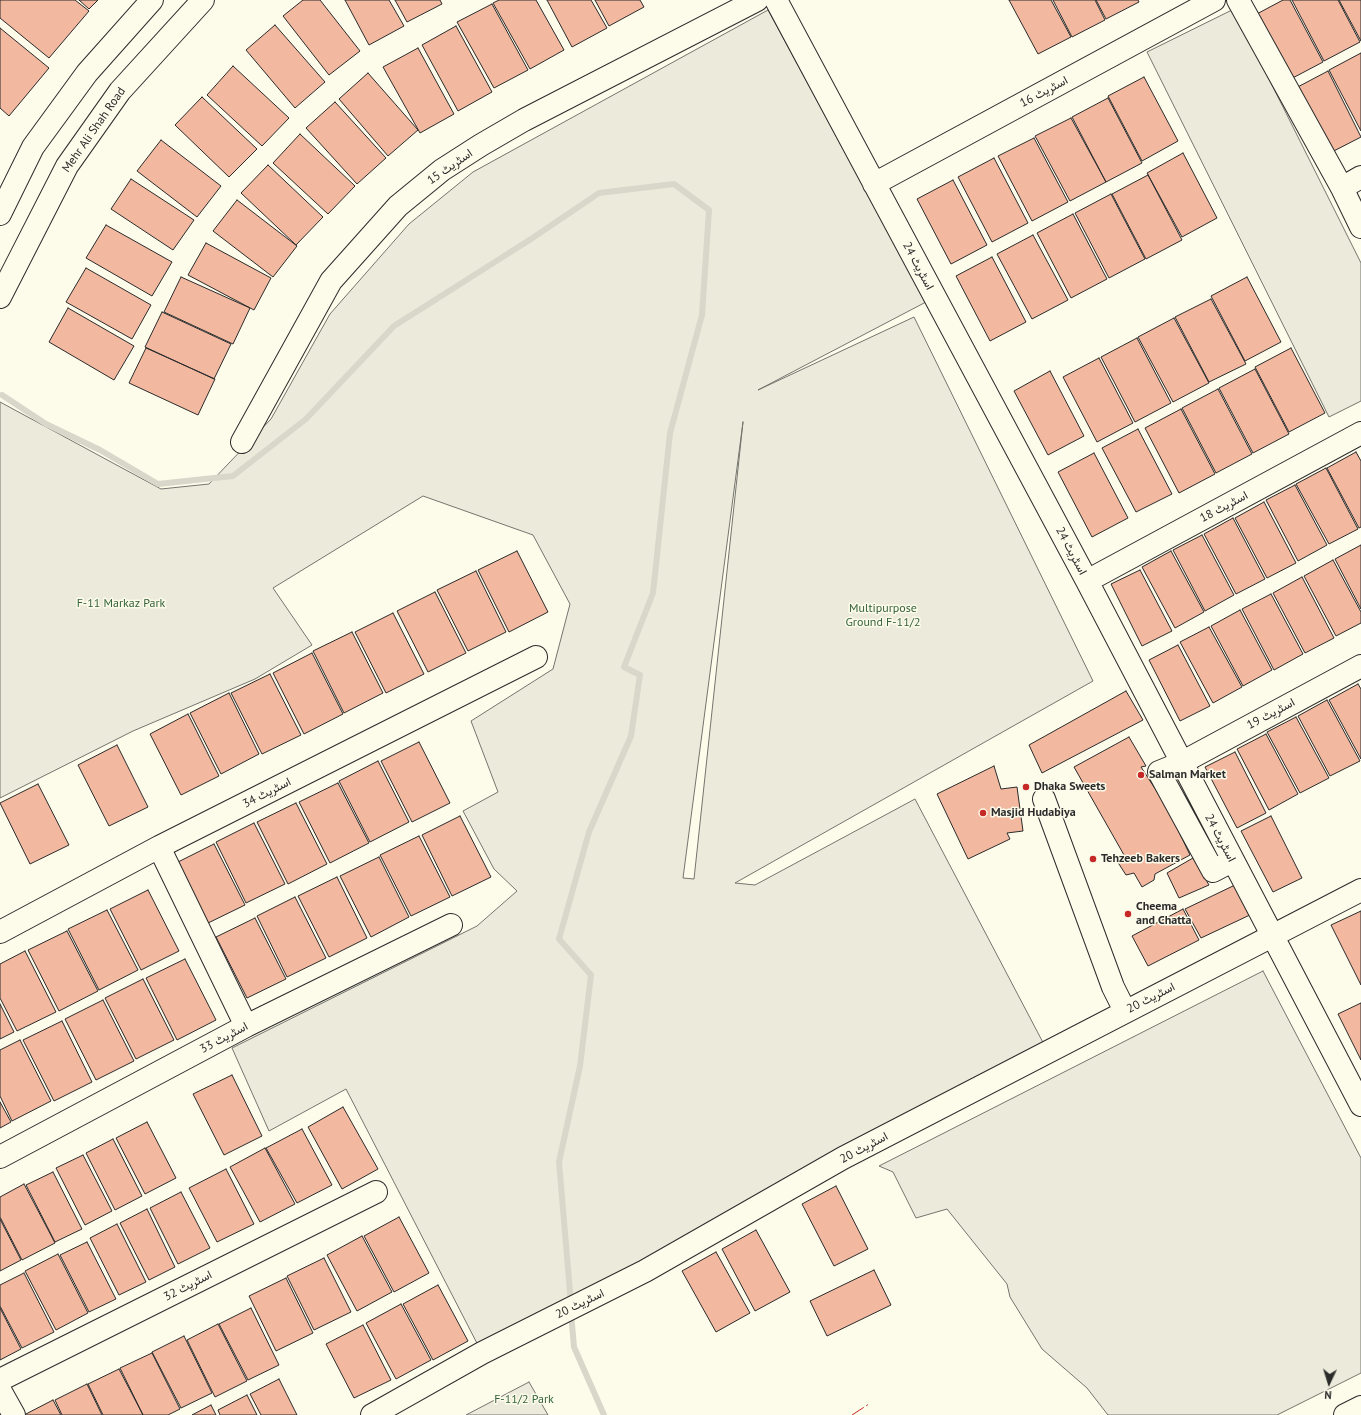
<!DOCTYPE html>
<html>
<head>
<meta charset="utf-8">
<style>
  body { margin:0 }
  #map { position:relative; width:1361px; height:1415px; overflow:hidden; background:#fdfbea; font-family:"PT Sans",sans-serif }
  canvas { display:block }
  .north { position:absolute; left:1309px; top:1363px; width:40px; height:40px; -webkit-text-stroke:3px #fdfbea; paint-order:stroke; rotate:184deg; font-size:11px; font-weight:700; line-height:16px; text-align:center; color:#2b2b2b }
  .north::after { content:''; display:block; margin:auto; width:14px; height:18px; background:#2b2b2b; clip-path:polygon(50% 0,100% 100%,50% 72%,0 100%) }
</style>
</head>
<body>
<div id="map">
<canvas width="1361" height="1415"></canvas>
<div class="north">N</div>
</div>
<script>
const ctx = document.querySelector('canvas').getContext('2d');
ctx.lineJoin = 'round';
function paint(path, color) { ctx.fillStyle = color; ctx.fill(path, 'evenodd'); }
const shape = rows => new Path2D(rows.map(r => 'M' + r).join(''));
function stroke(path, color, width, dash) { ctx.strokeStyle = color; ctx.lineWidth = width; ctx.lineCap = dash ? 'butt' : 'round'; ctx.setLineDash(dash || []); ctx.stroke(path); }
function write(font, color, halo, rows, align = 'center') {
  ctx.font = font + ' "PT Sans",Vazirmatn,sans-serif'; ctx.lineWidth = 3; ctx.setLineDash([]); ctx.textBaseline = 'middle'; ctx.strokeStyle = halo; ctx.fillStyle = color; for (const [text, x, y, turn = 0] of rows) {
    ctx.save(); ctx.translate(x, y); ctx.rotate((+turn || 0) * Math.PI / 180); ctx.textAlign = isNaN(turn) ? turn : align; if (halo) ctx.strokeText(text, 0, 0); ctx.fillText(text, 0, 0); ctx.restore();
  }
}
const green = shape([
  [1234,9,1361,263,1361,401,1329,417,1147,52,1234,9],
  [768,10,926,302,758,390,914,317,1093,681,735,883,755,885,915,799,1048,1052,482,1353,346,1089,269,1131,232,1048,477,926,517,891,494,869,463,811,498,792,471,721,553,669,570,604,533,535,423,496,273,588,312,645,255,679,133,731,0,798,0,402,161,489,209,484,271,419,330,314,409,224,473,172,768,10],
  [743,422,694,879,683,878,743,422],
  [1263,971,1361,1158,1361,1373,1277,1415,1108,1415,1087,1388,1042,1349,1010,1297,1007,1284,947,1209,916,1218,893,1172,879,1166,1263,971],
  [529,1382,548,1415,466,1415,529,1382]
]);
paint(green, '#ecebdb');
stroke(green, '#74746e', 1);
stroke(shape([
  [2,395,46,424,100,450,158,484,233,476,306,419,394,326,531,239,599,193,674,184,709,210,702,315,670,433,653,593,624,667,640,675,631,736,589,832,559,939,591,975,580,1066,559,1162,571,1304],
  [571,1313,574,1347,604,1415]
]), '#d8d7c9', 6);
const building = shape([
  [0,0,75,0,89,11,49,58,0,18,0,0],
  [79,0,98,0,89,9,79,0],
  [303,0,320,0,360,51,329,75,283,16,303,0],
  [345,0,389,0,404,26,369,45,345,0],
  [395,0,440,0,442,4,407,22,395,0],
  [499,0,536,0,564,50,530,69,493,3,499,0],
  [547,0,591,0,607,28,572,47,547,0],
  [595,0,640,0,644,7,609,26,595,0],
  [1009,0,1051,0,1071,37,1038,54,1009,0],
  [1053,0,1095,0,1105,20,1072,37,1053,0],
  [1096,0,1138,0,1139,2,1106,19,1096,0],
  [1283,0,1290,0,1323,62,1287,81,1253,16,1283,0],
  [1292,0,1338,0,1360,42,1324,61,1292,0],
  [1339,0,1361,0,1361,41,1339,0],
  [492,4,528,70,494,88,457,22,492,4],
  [275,25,325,82,295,108,246,50,275,25],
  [456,26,492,92,458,111,422,45,456,26],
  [0,28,49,68,9,116,0,108,0,28],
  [418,48,454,114,420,133,383,67,418,48],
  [1361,53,1361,131,1329,70,1361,53],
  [233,66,289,118,262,146,207,95,233,66],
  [1328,71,1361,137,1326,155,1292,90,1328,71],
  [368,73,418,130,388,156,339,99,368,73],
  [1144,77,1178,141,1142,161,1108,96,1144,77],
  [202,97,257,149,229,177,175,125,202,97],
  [1108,98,1142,163,1106,182,1072,117,1108,98],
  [335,102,386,158,357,184,306,128,335,102],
  [1071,118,1106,182,1070,201,1035,136,1071,118],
  [300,134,355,186,328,214,273,163,300,134],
  [1034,138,1068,202,1032,221,998,156,1034,138],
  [161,140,221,186,197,217,137,171,161,140],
  [1183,153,1217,218,1182,237,1147,173,1183,153],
  [994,158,1028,223,992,242,958,177,994,158],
  [268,165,323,217,296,245,241,193,268,165],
  [1148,175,1182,240,1146,259,1112,194,1148,175],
  [131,179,194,220,173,250,111,209,131,179],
  [953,180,987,245,951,264,917,199,953,180],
  [1111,194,1145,259,1109,278,1075,213,1111,194],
  [237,200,297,246,273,277,213,231,237,200],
  [1073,214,1107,279,1071,298,1037,233,1073,214],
  [106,225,172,262,152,296,86,258,106,225],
  [1033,235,1068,300,1032,319,997,254,1033,235],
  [206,243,271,278,254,310,188,275,206,243],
  [992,257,1026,322,990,341,956,276,992,257],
  [86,268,151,305,132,339,66,302,86,268],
  [181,277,250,308,233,344,164,312,181,277],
  [1247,277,1281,342,1245,361,1211,296,1247,277],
  [1211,299,1246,364,1209,382,1175,317,1211,299],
  [68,308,134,346,114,380,49,342,68,308],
  [162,312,231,344,214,379,145,347,162,312],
  [1174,318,1209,383,1173,402,1138,337,1174,318],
  [1137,338,1171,403,1135,422,1101,357,1137,338],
  [146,348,215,379,198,415,129,383,146,348],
  [1291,348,1325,413,1289,432,1255,367,1291,348],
  [1099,358,1133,423,1097,442,1063,377,1099,358],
  [1255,369,1289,434,1253,453,1219,388,1255,369],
  [1050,371,1084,436,1048,455,1014,391,1050,371],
  [1218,389,1252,454,1216,473,1182,408,1218,389],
  [1181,409,1215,474,1179,493,1145,428,1181,409],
  [1138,429,1172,494,1136,512,1102,448,1138,429],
  [1356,452,1361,461,1361,527,1359,528,1327,468,1356,452],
  [1094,453,1128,518,1092,537,1058,472,1094,453],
  [1326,468,1358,529,1329,544,1296,484,1326,468],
  [1295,485,1327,545,1298,561,1266,500,1295,485],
  [1264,502,1296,563,1267,578,1235,518,1264,502],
  [1233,518,1265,579,1236,594,1204,534,1233,518],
  [1202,535,1234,595,1205,611,1173,550,1202,535],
  [1361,545,1361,609,1335,559,1361,545],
  [517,551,548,612,509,632,478,570,517,551],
  [1171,551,1204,612,1175,628,1142,567,1171,551],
  [1333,560,1361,612,1361,623,1336,636,1304,576,1333,560],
  [1140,570,1172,631,1142,646,1111,584,1140,570],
  [476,571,506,632,468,651,437,590,476,571],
  [1302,577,1334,638,1305,653,1273,593,1302,577],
  [435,592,466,653,428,672,397,611,435,592],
  [1271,594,1303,654,1274,670,1242,609,1271,594],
  [1240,610,1272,670,1243,686,1211,626,1240,610],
  [393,613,424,674,386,693,355,632,393,613],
  [1209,627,1242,687,1213,703,1180,642,1209,627],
  [352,632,383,693,344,713,313,651,352,632],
  [1178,645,1210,706,1180,721,1149,660,1178,645],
  [312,653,343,714,304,734,273,673,312,653],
  [270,674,301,735,262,754,231,693,270,674],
  [1358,684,1361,689,1361,759,1329,700,1358,684],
  [1126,691,1143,720,1042,773,1029,745,1126,691],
  [229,693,259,754,221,774,190,713,229,693],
  [1327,700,1360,761,1330,776,1298,716,1327,700],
  [188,714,219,776,181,795,150,734,188,714],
  [1296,717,1329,778,1300,793,1267,732,1296,717],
  [1266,734,1298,794,1269,810,1237,749,1266,734],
  [1129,737,1146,766,1141,767,1167,807,1190,855,1155,874,1154,880,1142,887,1134,873,1126,875,1117,861,1124,855,1074,767,1129,737],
  [419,742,450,803,412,822,381,761,419,742],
  [117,745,148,807,109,826,78,765,117,745],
  [1235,752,1266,813,1237,828,1205,767,1235,752],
  [378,761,409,822,370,842,339,781,378,761],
  [994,766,1001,789,1017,787,1023,831,1007,833,1010,839,968,859,937,794,994,766],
  [338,783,369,843,330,863,299,802,338,783],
  [38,784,69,845,30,864,0,803,38,784],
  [296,803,327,864,288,884,257,822,296,803],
  [460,816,491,877,452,896,422,835,460,816],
  [1271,816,1302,878,1273,892,1241,831,1271,816],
  [254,823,285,884,246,903,216,842,254,823],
  [419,836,450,897,411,916,380,855,419,836],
  [214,844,245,905,206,924,176,863,214,844],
  [379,857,409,917,371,937,340,876,379,857],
  [1193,858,1209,885,1179,898,1167,873,1193,858],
  [337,877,367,938,329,957,298,896,337,877],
  [1235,885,1252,914,1201,938,1185,909,1235,885],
  [148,890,179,951,141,970,110,909,148,890],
  [295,897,326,958,287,977,257,916,295,897],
  [1183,909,1199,940,1148,966,1132,936,1183,909],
  [107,910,138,970,99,990,68,929,107,910],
  [1361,911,1361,985,1331,925,1361,911],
  [255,918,286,979,247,998,216,937,255,918],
  [67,931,98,991,59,1011,28,950,67,931],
  [25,951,56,1012,17,1031,0,998,0,964,25,951],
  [185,959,216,1020,177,1040,146,978,185,959],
  [143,979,174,1040,136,1059,105,998,143,979],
  [103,1000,134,1061,96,1080,65,1019,103,1000],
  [1361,1003,1361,1060,1338,1014,1361,1003],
  [0,1004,14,1032,0,1039,0,1004],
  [62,1021,92,1082,54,1101,23,1040,62,1021],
  [20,1040,51,1101,12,1121,0,1096,0,1050,20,1040],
  [232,1075,262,1136,224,1155,193,1094,232,1075],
  [0,1102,11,1122,0,1128,0,1102],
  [343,1107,378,1169,342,1189,308,1127,343,1107],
  [147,1122,176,1178,145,1194,116,1138,147,1122],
  [302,1129,332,1185,297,1203,266,1148,302,1129],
  [113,1139,142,1196,115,1210,86,1153,113,1139],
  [265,1148,295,1204,260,1222,230,1167,265,1148],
  [83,1155,112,1211,85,1225,56,1168,83,1155],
  [226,1169,254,1224,217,1242,189,1188,226,1169],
  [53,1172,82,1229,55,1242,26,1185,53,1172],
  [24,1184,55,1243,22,1260,0,1217,0,1197,24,1184],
  [836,1186,868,1249,834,1266,802,1204,836,1186],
  [181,1192,210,1248,178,1264,150,1208,181,1192],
  [147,1209,175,1267,149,1280,120,1223,147,1209],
  [399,1217,429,1273,394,1292,364,1236,399,1217],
  [0,1219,21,1260,0,1271,0,1219],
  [117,1224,146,1282,119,1295,90,1238,117,1224],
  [756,1230,790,1292,755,1311,722,1249,756,1230],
  [362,1236,392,1292,357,1311,327,1255,362,1236],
  [87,1242,116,1299,89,1312,60,1255,87,1242],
  [716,1252,750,1313,716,1332,682,1271,716,1252],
  [58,1254,88,1313,56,1330,25,1271,58,1254],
  [324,1258,351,1312,314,1330,287,1276,324,1258],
  [874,1270,891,1305,827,1336,810,1301,874,1270],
  [24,1273,54,1332,22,1348,0,1306,0,1285,24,1273],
  [286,1278,313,1333,276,1351,249,1296,286,1278],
  [438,1285,468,1341,433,1360,403,1304,438,1285],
  [401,1304,431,1360,396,1379,366,1323,401,1304],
  [0,1308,21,1349,0,1360,0,1308],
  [251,1308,279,1365,248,1380,219,1324,251,1308],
  [218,1324,247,1381,215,1397,187,1340,218,1324],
  [363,1325,391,1380,354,1398,326,1344,363,1325],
  [184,1336,212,1393,181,1408,152,1352,184,1336],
  [152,1353,180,1409,168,1415,143,1415,120,1368,152,1353],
  [119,1369,143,1415,103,1415,88,1384,119,1369],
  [279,1379,297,1415,261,1415,250,1394,279,1379],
  [87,1384,102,1415,62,1415,55,1400,87,1384],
  [247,1395,257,1415,220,1415,218,1410,247,1395],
  [53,1400,61,1415,24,1415,53,1400],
  [211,1405,216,1415,192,1415,211,1405]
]);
paint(building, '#f2b8a0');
stroke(building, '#2b2b2b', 1);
const minor = shape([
  [776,0,1087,581,1361,1105],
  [1238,0,1342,188,1361,227],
  [874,184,1214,0],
  [1342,188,1361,177],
  [0,214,33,147,87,73,152,0],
  [0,297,67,166,120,91,203,0],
  [242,442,331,281,398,206,442,170,481,145,524,120,757,0],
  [1087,581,1361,433],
  [1044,799,1113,987,1125,1011],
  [159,847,246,1026],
  [1232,861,1213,871,1159,772,1181,763,1361,666],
  [0,932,159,847,536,657],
  [0,1157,246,1026,451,925],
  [0,1380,376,1192],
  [0,1390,14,1415],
  [372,1415,482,1353,645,1271,843,1158,1361,890],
  [1345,1415,1361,1407]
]);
stroke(minor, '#2b2b2b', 24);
stroke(minor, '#fdfbea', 22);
stroke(shape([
  [852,1415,869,1404]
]), '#c62828', 1, [14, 3, 2, 3]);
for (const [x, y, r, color] of [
  [1141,775,4,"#c62828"],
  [1026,787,4,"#c62828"],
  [983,813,4,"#c62828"],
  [1093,859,4,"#c62828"],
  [1128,914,4,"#c62828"]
]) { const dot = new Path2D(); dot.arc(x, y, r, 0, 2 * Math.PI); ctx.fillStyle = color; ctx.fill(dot); stroke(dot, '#fdfbea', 1.5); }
write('12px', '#2b2b2b', '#fdfbea', [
  ["اسٹریٹ 16",1044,92,-28],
  ["Mehr Ali Shah Road",94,130,-55],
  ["اسٹریٹ 15",450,167,-35],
  ["اسٹریٹ 24",918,266,62],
  ["اسٹریٹ 18",1224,507,-28],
  ["اسٹریٹ 24",1071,551,62],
  ["اسٹریٹ 19",1271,714,-28],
  ["اسٹریٹ 34",267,793,-27],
  ["اسٹریٹ 24",1220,838,62],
  ["اسٹریٹ 20",1151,998,-27],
  ["اسٹریٹ 33",224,1038,-28],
  ["اسٹریٹ 20",864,1148,-28],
  ["اسٹریٹ 32",188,1286,-27],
  ["اسٹریٹ 20",580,1304,-26]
]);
write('12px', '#34623c', '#fdfbea', [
  ["F-11 Markaz Park",121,604],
  ["Multipurpose",883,609],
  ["Ground F-11/2",883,623],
  ["F-11/2 Park",524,1400]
]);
write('bold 12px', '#2b2b2b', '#fdfbea', [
  ["Salman Market",1149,775],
  ["Dhaka Sweets",1034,787],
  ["Masjid Hudabiya",991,813],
  ["Tehzeeb Bakers",1101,859],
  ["Cheema",1136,907],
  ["and Chatta",1136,921]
], 'left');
</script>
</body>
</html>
